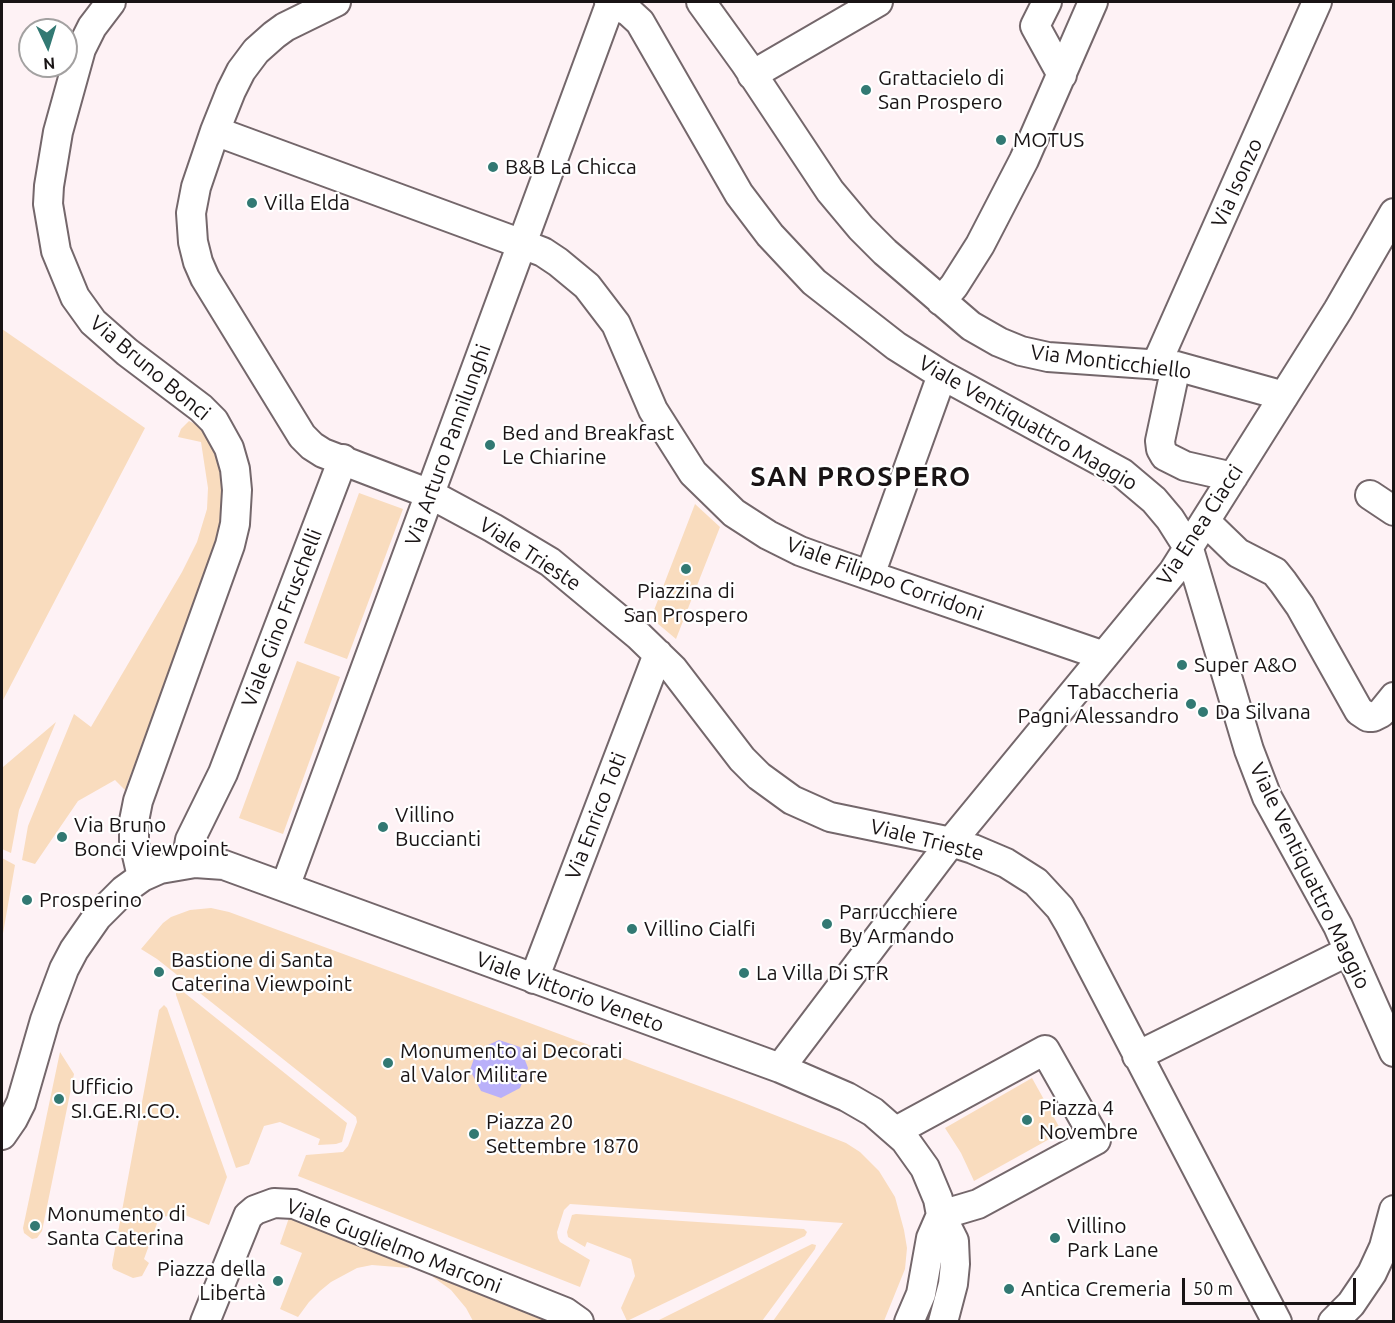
<!DOCTYPE html>
<html>
<head>
<meta charset="utf-8">
<style>
  body { margin:0 }
  #map { position:relative; width:1395px; height:1323px; overflow:hidden; background:#fef2f5; font-family:Ubuntu,sans-serif }
  canvas { display:block }
  .frame { position:absolute; inset:0; border:3px solid #191415; pointer-events:none }
  .north { position:absolute; left:18px; top:18px; width:60px; height:60px; box-sizing:border-box; background:#fff; border:2px solid #a3a1a1; border-radius:50%; rotate:176deg; font-size:16px; font-weight:700; line-height:24px; text-align:center; color:#191415 }
  .north::after { content:''; display:block; margin:auto; width:21px; height:27px; background:#327973; clip-path:polygon(50% 0,100% 100%,50% 72%,0 100%) }
  .scale { position:absolute; left:1182px; top:1278px; width:174px; height:27px; box-sizing:border-box; border:3px solid #191415; border-top:0; padding-left:8px; font-size:18px; line-height:21px; white-space:nowrap; color:#191415; -webkit-text-stroke:4px #fff; paint-order:stroke }
</style>
</head>
<body>
<div id="map">
<canvas width="1395" height="1323"></canvas>
<div class="frame"></div>
<div class="north">N</div>
<div class="scale">50 m</div>
</div>
<script>
const ctx = document.querySelector('canvas').getContext('2d');
ctx.lineJoin = 'round';
function paint(path, color) { ctx.fillStyle = color; ctx.fill(path, 'evenodd'); }
const shape = rows => new Path2D(rows.map(r => 'M' + r).join(''));
function stroke(path, color, width, dash) { ctx.strokeStyle = color; ctx.lineWidth = width; ctx.lineCap = dash ? 'butt' : 'round'; ctx.setLineDash(dash || []); ctx.stroke(path); }
function write(font, color, halo, rows, align = 'center') {
  ctx.font = font + ' Ubuntu,sans-serif'; ctx.lineWidth = 4.5; ctx.setLineDash([]); ctx.textBaseline = 'middle'; ctx.strokeStyle = halo; ctx.fillStyle = color; for (const [text, x, y, turn = 0] of rows) {
    ctx.save(); ctx.translate(x, y); ctx.rotate((+turn || 0) * Math.PI / 180); ctx.textAlign = isNaN(turn) ? turn : align; if (halo) ctx.strokeText(text, 0, 0); ctx.fillText(text, 0, 0); ctx.restore();
  }
}
paint(shape([
  [2,329,145,428,2,702],
  [189,421,199,426,206,435,219,464,223,499,222,520,217,540,125,790,115,780,78,801,35,864,22,860,28,826,74,714,91,727,182,572,197,542,207,509,208,488,201,442,178,437,181,429],
  [359,493,403,509,347,659,304,643],
  [695,504,720,527,676,639,651,618],
  [297,661,340,677,283,834,239,818],
  [56,722,19,810,11,853,2,849,2,757,3,767],
  [2,858,15,865,2,939],
  [211,908,229,912,406,977,734,1099,846,1143,860,1152,879,1171,895,1197,904,1230,907,1248,905,1269,884,1321,773,1321,843,1223,570,1204,564,1210,557,1232,558,1238,560,1242,590,1260,580,1287,298,1176,306,1155,343,1152,348,1146,357,1122,356,1117,157,959,141,949,163,923,171,917,190,910],
  [176,989,181,990,347,1123,342,1142,336,1144,318,1145,320,1139,280,1122,264,1126,249,1164,236,1168,176,995],
  [164,1005,167,1008,227,1177,209,1225,180,1213,159,1218,144,1259,149,1263,142,1276,133,1278,113,1269,112,1265,159,1010],
  [60,1052,74,1074,42,1231,37,1238,32,1239,24,1233,23,1228],
  [1032,1078,1062,1132,974,1181,961,1153,945,1128],
  [291,1212,412,1260,409,1268,372,1265,357,1268,331,1282,320,1291,309,1302,298,1317,280,1309,302,1253,280,1244],
  [576,1214,804,1229,807,1232,805,1236,627,1321,621,1308,635,1276,631,1259,587,1242,585,1247,568,1237,567,1232,572,1215],
  [812,1244,816,1245,815,1249,762,1321,657,1321],
  [436,1268,555,1321,473,1321,466,1308,451,1290,433,1277]
]), '#f9dcbe');
paint(shape([
  [499,1040,520,1047,528,1068,520,1088,501,1098,481,1091,470,1070,477,1050]
]), '#b9b0f9');
const minor = shape([
  [111,2,92,27,81,49,58,132,49,186,48,204,56,251,75,297,93,322,127,352,201,408,214,421,229,448,235,469,237,490,235,524,230,545,138,801,134,821,134,842,142,877],
  [336,2,285,27,274,35,256,51,241,71,231,91,215,131,196,187,191,213,193,242,198,262,205,278,302,436,312,446,323,453,430,494,493,528,550,562,639,636,673,669,742,759,759,776,792,800,830,817,951,842,973,849,1006,863,1036,882,1060,908,1070,925,1277,1322],
  [609,2,628,11,640,22,739,194,770,235,814,282,896,346,942,375,1122,473,1154,500,1170,519,1189,549,1249,750,1267,797,1338,926,1394,1052],
  [701,2,745,63,830,191,861,228,885,252,971,326,999,342,1021,351,1048,357,1176,366,1284,396],
  [1047,2,1035,26,1062,75],
  [752,75,878,2],
  [215,131,522,244,543,252,558,262,587,286,616,324,653,410,693,473,734,513,768,535,800,551,822,559,1104,656],
  [941,301,954,286,980,245,1024,160,1093,2],
  [1156,365,1317,2],
  [1176,366,1160,441,1161,449,1165,456,1185,466,1233,477],
  [1370,495,1394,511],
  [1206,522,1238,553,1275,572,1283,582,1300,606,1359,711,1368,717,1373,717,1381,713,1394,697],
  [870,575,942,375],
  [186,863,190,840,223,773,343,459],
  [285,887,611,2],
  [534,979,658,654],
  [1137,1056,1349,951],
  [780,1068,951,842,1173,572,1338,310,1394,213],
  [896,1131,1045,1050,1096,1140,978,1204,941,1215],
  [2,1135,13,1119,21,1103,45,1020,64,969,74,950,97,917,124,890,142,877,160,869,195,863,224,865,780,1068,847,1097,873,1112,905,1140,925,1168,938,1199,941,1215,954,1241,955,1264,953,1284,943,1322],
  [205,1322,248,1216,255,1210,274,1203,294,1204,565,1312,579,1322],
  [909,1322,921,1294,931,1238,941,1215],
  [1333,1322,1351,1304,1372,1273,1384,1247,1394,1210]
]);
stroke(minor, '#74676b', 32);
stroke(minor, '#fff', 28);
for (const [x, y, r, color] of [
  [866,90,6,"#327973"],
  [1001,140,6,"#327973"],
  [493,167,6,"#327973"],
  [252,203,6,"#327973"],
  [490,445,6,"#327973"],
  [686,569,6,"#327973"],
  [1182,665,6,"#327973"],
  [1191,704,6,"#327973"],
  [1203,712,6,"#327973"],
  [383,827,6,"#327973"],
  [62,837,6,"#327973"],
  [27,900,6,"#327973"],
  [827,924,6,"#327973"],
  [632,929,6,"#327973"],
  [159,972,6,"#327973"],
  [744,973,6,"#327973"],
  [388,1063,6,"#327973"],
  [59,1099,6,"#327973"],
  [1027,1120,6,"#327973"],
  [474,1134,6,"#327973"],
  [35,1226,6,"#327973"],
  [1055,1238,6,"#327973"],
  [278,1281,6,"#327973"],
  [1009,1289,6,"#327973"]
]) { const dot = new Path2D(); dot.arc(x, y, r, 0, 2 * Math.PI); ctx.fillStyle = color; ctx.fill(dot); stroke(dot, '#fff', 2); }
write('21px', '#191415', '#fff', [
  ["Grattacielo di",878,78],
  ["San Prospero",878,102],
  ["MOTUS",1013,140],
  ["B&B La Chicca",505,167],
  ["Villa Elda",264,203],
  ["Bed and Breakfast",502,433],
  ["Le Chiarine",502,457],
  ["Piazzina di",686,591,"center"],
  ["San Prospero",686,615,"center"],
  ["Super A&O",1194,665],
  ["Tabaccheria",1179,692,"right"],
  ["Pagni Alessandro",1179,716,"right"],
  ["Da Silvana",1215,712],
  ["Villino",395,815],
  ["Buccianti",395,839],
  ["Via Bruno",74,825],
  ["Bonci Viewpoint",74,849],
  ["Prosperino",39,900],
  ["Parrucchiere",839,912],
  ["By Armando",839,936],
  ["Villino Cialfi",644,929],
  ["Bastione di Santa",171,960],
  ["Caterina Viewpoint",171,984],
  ["La Villa Di STR",756,973],
  ["Monumento ai Decorati",400,1051],
  ["al Valor Militare",400,1075],
  ["Ufficio",71,1087],
  ["SI.GE.RI.CO.",71,1111],
  ["Piazza 4",1039,1108],
  ["Novembre",1039,1132],
  ["Piazza 20",486,1122],
  ["Settembre 1870",486,1146],
  ["Monumento di",47,1214],
  ["Santa Caterina",47,1238],
  ["Villino",1067,1226],
  ["Park Lane",1067,1250],
  ["Piazza della",266,1269,"right"],
  ["Libertà",266,1293,"right"],
  ["Antica Cremeria",1021,1289]
], 'left');
write('21px', '#191415', '#fff', [
  ["Via Isonzo",1237,183,-66],
  ["Via Monticchiello",1111,362,7],
  ["Via Bruno Bonci",150,368,40],
  ["Viale Ventiquattro Maggio",1028,423,30],
  ["Via Arturo Pannilunghi",448,445,-70],
  ["Via Enea Ciacci",1200,525,-57],
  ["Viale Trieste",530,554,33],
  ["Viale Filippo Corridoni",885,579,20],
  ["Viale Gino Fruschelli",282,618,-69],
  ["Via Enrico Toti",596,816,-69],
  ["Viale Trieste",927,840,14],
  ["Viale Ventiquattro Maggio",1310,876,64],
  ["Viale Vittorio Veneto",570,992,20],
  ["Viale Guglielmo Marconi",394,1246,21]
]);
ctx.letterSpacing = '1.5px';
write('bold 27px', '#191415', '#fff', [
  ["SAN PROSPERO",861,477]
]);
ctx.letterSpacing = '0px';
</script>
</body>
</html>
